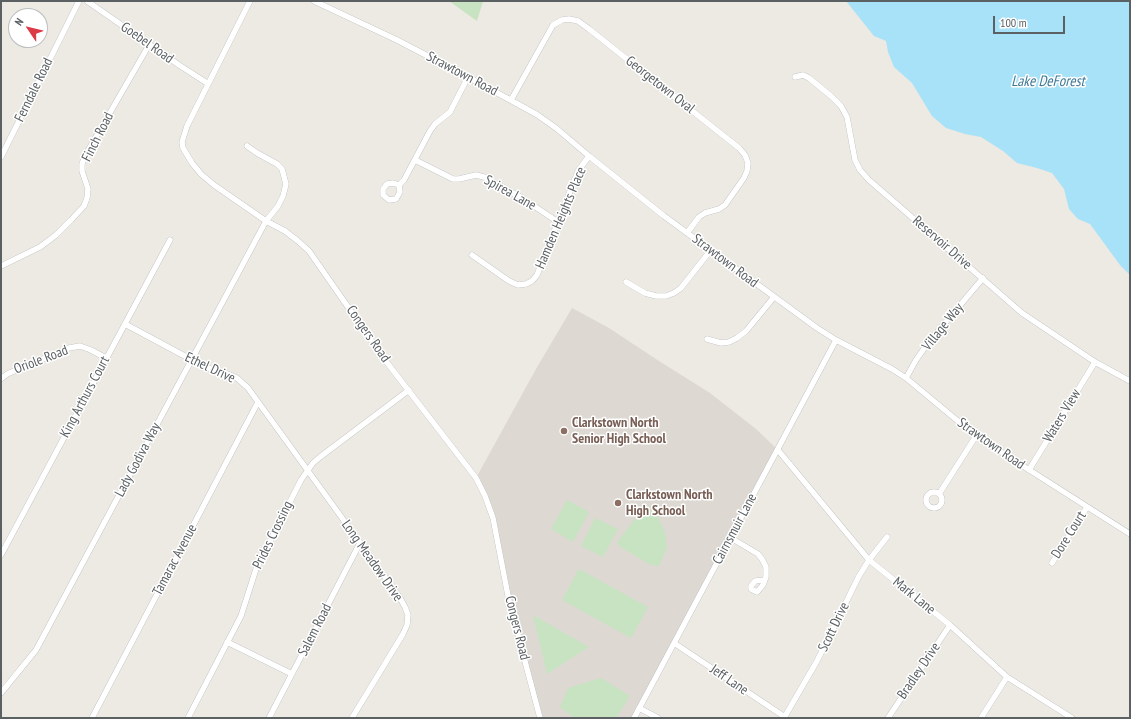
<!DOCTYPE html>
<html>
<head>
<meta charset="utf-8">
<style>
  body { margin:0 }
  #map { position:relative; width:1131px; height:719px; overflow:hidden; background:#ede9e3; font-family:"PT Sans Narrow",sans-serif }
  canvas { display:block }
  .frame { position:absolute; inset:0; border:2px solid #5b6063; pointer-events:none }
  .north { position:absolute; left:8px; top:8px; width:40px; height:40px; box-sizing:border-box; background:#fff; border:1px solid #bdbfc1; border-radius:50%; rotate:305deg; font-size:11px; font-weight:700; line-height:16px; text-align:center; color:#5b6063 }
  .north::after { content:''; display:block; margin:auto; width:14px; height:18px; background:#dc3a47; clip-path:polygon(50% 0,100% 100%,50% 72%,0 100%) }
  .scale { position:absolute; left:993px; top:16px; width:72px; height:18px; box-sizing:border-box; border:2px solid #5b6063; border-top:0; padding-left:5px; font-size:12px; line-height:14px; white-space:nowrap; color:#5b6063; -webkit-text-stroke:3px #fff; paint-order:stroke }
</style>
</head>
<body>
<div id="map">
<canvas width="1131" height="719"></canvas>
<div class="frame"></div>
<div class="north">N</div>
<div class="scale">100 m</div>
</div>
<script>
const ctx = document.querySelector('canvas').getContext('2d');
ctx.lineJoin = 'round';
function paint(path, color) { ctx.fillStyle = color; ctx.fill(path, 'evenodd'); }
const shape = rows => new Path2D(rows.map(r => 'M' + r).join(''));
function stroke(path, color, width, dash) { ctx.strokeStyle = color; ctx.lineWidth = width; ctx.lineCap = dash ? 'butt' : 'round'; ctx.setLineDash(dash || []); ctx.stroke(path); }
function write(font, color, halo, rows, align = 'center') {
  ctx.font = font + ' "PT Sans Narrow",sans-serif'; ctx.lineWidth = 3; ctx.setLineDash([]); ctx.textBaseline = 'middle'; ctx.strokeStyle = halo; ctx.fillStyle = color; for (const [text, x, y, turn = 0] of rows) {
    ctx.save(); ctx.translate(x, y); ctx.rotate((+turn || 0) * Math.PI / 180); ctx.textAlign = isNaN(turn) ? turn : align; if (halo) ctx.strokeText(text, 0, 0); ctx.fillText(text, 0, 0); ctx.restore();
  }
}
paint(shape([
  [572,308,609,328,659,361,710,393,756,429,778,450,634,718,540,718,509,601,493,518,476,478,536,369]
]), '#ddd9d2');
paint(shape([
  [449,1,483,1,477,21],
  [567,500,589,512,573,542,551,529],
  [646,505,658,517,665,533,667,547,659,566,651,565,620,547,617,542],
  [595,518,618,529,603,557,581,546],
  [579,569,648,607,631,638,562,600],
  [533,615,589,647,547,674],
  [601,678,630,696,616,718,574,718,560,707,568,688]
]), '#c7e3c2');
paint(shape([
  [846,1,1130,1,1130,275,1120,265,1090,224,1078,219,1069,209,1064,189,1052,173,1037,168,1017,163,1003,151,981,137,965,134,946,128,932,116,912,83,894,67,888,52,886,41,874,36]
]), '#a8e2f8');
const minor = shape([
  [87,1,179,65,207,83],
  [250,1,187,126,182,142,183,148,192,163,201,174,214,185,266,221,285,231,298,241,309,251,385,360,476,478,485,496,493,518,509,601,540,718],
  [314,1,397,40,468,77,536,114,556,128,589,156,664,216,817,328,836,340,892,369,906,378,976,436,1130,534],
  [795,77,803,75,809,78,831,96,841,106,847,117,855,160,860,170,869,180,1022,313,1095,362,1130,381],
  [511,100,553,25,562,20,569,19,578,21,589,29,739,148,745,155,748,163,747,171,744,178,725,205,719,209,705,213,699,217,687,233],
  [1,157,79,1],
  [415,160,453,179,459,179,476,175,484,177,522,198,558,222],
  [399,185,400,192,396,199,389,200,383,195,383,189,387,184,393,183,399,185,404,180,430,131,435,124,450,112,468,77],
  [472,255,509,281,518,285,526,284,532,281,537,275,578,171,589,156],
  [1,266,40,247,56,235,71,220,84,206,87,198,88,189,82,171,82,164,85,156,149,45],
  [626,282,645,293,656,296,666,296,674,293,681,288,710,251],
  [125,324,207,368,225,373,237,378,248,388,400,598,405,607,408,615,407,625,403,634,352,718],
  [707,339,721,343,729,342,737,338,746,331,774,297],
  [906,378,916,360,928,343,983,278],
  [1,379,7,374,69,348,80,346,91,350,106,358],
  [778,450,869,560,950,625,1007,677,1072,718],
  [1029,470,1095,362],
  '926 500a8 8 0 1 1 16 0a8 8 0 1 1-16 0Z',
  [939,494,976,436],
  [731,538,758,554,762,559,766,567,766,577,763,585,757,592,751,589,751,586,755,581,765,580],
  [1,555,170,240],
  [1052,563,1087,507],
  [227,642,292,674],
  [674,643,785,717],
  [1,693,36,650,266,221,278,206,283,196,286,184,282,169,277,164,257,153,247,146],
  [639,708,658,718],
  [92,718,258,402],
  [188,718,241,616,256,569,301,480,313,463,320,457,409,390],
  [269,718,360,543],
  [634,718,836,340],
  [784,718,817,661,859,576,869,560,887,537],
  [888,718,950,625],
  [981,718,1007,677]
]);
stroke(minor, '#afb2b5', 6);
stroke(minor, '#fff', 5.5);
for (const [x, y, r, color] of [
  [564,431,4,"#8d6e63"],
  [618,503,4,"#8d6e63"]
]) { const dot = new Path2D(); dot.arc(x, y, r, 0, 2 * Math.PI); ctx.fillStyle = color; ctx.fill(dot); stroke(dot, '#fff', 1.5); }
write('14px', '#5b6063', '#fff', [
  ["Goebel Road",147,43,35],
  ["Strawtown Road",462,74,28],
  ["Georgetown Oval",660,85,38],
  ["Ferndale Road",34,90,-64],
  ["Finch Road",98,137,-63],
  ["Spirea Lane",510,193,29],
  ["Hamden Heights Place",561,218,-67],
  ["Reservoir Drive",942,243,41],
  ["Strawtown Road",725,261,37],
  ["Village Way",943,327,-51],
  ["Congers Road",368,334,55],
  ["Oriole Road",41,360,-21],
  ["Ethel Drive",210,368,25],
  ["King Arthurs Court",85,397,-62],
  ["Waters View",1062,416,-59],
  ["Strawtown Road",991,444,35],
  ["Lady Godiva Way",138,460,-62],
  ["Cairnsmuir Lane",735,529,-62],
  ["Prides Crossing",273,535,-64],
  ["Dore Court",1069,535,-58],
  ["Tamarac Avenue",175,560,-62],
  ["Long Meadow Drive",372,561,55],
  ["Mark Lane",914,596,39],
  ["Scott Drive",834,627,-64],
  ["Congers Road",517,628,76],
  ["Salem Road",315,630,-63],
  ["Bradley Drive",919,671,-56],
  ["Jeff Lane",729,680,34]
]);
write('bold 14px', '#785e54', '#fff', [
  ["Clarkstown North",572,423],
  ["Senior High School",572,439],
  ["Clarkstown North",626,495],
  ["High School",626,511]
], 'left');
write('italic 15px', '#407998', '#fff', [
  ["Lake DeForest",1048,82]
]);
</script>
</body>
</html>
